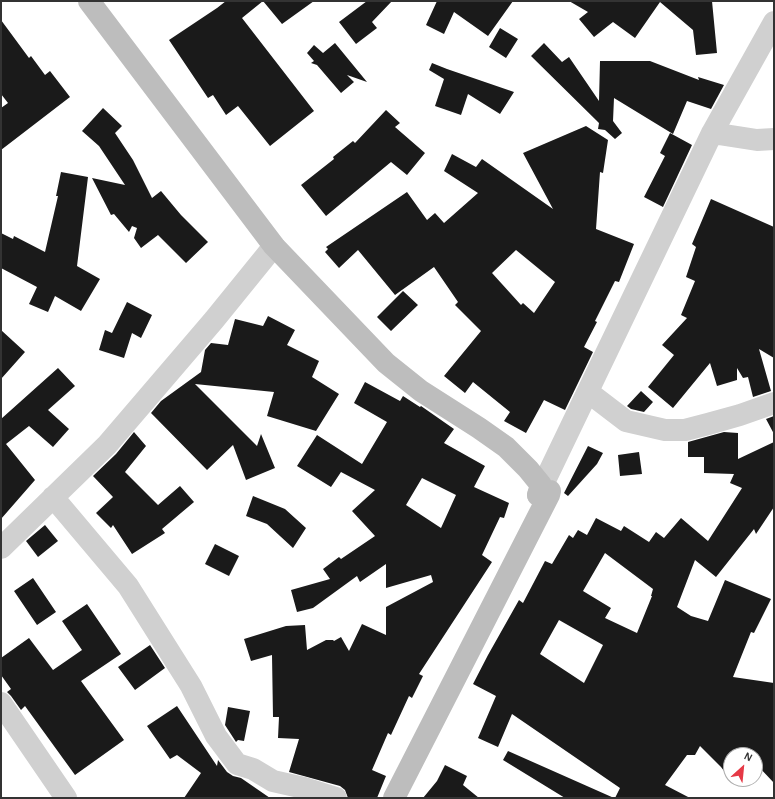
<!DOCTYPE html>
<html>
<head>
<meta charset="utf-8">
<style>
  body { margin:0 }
  #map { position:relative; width:775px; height:799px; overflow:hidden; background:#fff; font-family:"Alegreya Sans",sans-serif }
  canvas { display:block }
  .frame { position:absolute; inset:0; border:2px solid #333; pointer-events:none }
  .north { position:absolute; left:723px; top:747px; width:40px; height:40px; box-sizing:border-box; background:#fff; border:1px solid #adadad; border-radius:50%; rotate:27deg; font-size:11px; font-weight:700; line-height:16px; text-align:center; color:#333 }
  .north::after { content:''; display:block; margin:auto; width:14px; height:18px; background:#e63946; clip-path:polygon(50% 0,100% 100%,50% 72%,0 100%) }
</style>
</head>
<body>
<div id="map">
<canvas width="775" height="799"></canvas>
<div class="frame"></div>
<div class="north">N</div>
</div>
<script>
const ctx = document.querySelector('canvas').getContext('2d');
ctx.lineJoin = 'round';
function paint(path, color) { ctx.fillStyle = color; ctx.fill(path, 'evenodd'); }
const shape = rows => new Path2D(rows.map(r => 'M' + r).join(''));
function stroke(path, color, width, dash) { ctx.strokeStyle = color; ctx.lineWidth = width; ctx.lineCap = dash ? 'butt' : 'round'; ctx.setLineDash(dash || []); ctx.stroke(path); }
paint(shape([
  [226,1,314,1,282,24,263,1,242,18,314,111,270,146,238,106,226,115,213,95,208,98,169,40,217,8],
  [367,1,392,1,372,22,377,28,356,44,339,22],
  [437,1,513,1,488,36,454,12,444,34,426,25],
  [569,1,712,1,717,53,696,55,693,30,660,2,635,38,613,22,594,37,579,19,588,12],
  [1,20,29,58,31,56,45,75,50,71,70,97,1,150,1,108,8,103,1,94],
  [500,28,518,39,506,58,489,47],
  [335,43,367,82,347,75,354,82,341,93,317,65,311,63,314,61,307,53,314,45,323,53],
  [544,43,562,62,569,57,599,101,600,61,650,61,699,80,698,77,724,85,711,109,687,101,673,134,614,98,613,121,622,133,615,139,605,130,598,129,599,123,531,56],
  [432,63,447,69,514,92,500,114,468,94,461,115,435,106,444,79,429,70],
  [103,108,122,126,115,133,133,160,152,198,161,191,181,215,208,242,186,263,158,235,141,248,134,238,137,228,132,226,129,232,114,214,111,215,92,178,125,185,99,146,82,131],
  [386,110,400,123,395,127,425,153,407,175,391,162,326,216,301,185,334,159,333,157,353,141,355,143],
  [586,126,608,140,603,173,600,172,596,229,634,244,619,282,615,281,595,321,597,322,584,347,593,352,565,410,544,400,526,433,504,421,510,412,473,382,465,393,444,376,481,331,455,305,458,302,434,267,395,295,358,250,339,268,325,252,328,249,326,247,407,192,427,220,435,213,444,223,478,193,444,171,452,154,476,167,482,159,553,209,523,153],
  [516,250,555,282,534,313,523,303,521,305,492,273],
  [670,133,692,145,663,207,644,197,665,156,660,153],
  [61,172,88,177,77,266,100,279,81,311,55,296,48,312,29,304,37,287,1,268,1,233,13,239,14,236,45,252,58,196,56,196],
  [711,199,774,227,774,358,759,349,771,391,753,397,748,377,743,378,737,368,737,380,717,386,710,363,673,408,648,387,674,355,662,345,687,318,681,315,695,281,686,277,696,247,692,244],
  [403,291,418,305,391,331,377,317],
  [127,302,152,315,141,338,132,333,124,358,99,350,105,330,112,333],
  [268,316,295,330,287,345,319,361,312,377,339,394,316,431,267,416,274,392,195,384,257,446,261,434,275,468,246,480,233,445,207,470,151,413,161,401,201,372,205,350,211,343,228,345,235,319,263,326],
  [1,330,25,352,1,379],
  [58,368,75,386,48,410,69,429,53,447,29,426,6,444,35,480,1,519,1,419],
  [365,382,400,401,403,396,420,407,421,406,454,429,444,443,485,466,474,487,509,503,504,518,500,517,482,555,492,562,419,674,423,676,412,698,409,696,391,735,388,733,372,770,386,776,377,798,348,798,345,790,340,786,289,772,299,739,278,738,279,717,273,717,272,655,251,661,244,639,286,626,305,625,307,650,326,640,333,640,334,641,341,637,349,651,362,624,386,635,386,607,433,582,431,575,386,588,386,564,360,582,357,576,313,608,297,612,291,590,330,579,323,569,339,557,341,559,375,536,352,511,375,490,341,472,331,487,297,466,317,435,362,464,387,422,354,403],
  [422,478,456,495,441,528,406,505],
  [641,391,653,402,644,412,631,409,627,406],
  [774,416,774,434,766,419],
  [134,432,146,446,125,472,158,505,180,486,194,502,162,529,165,533,132,554,113,525,111,528,96,513,113,497,93,476,116,454],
  [724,432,738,433,738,459,774,442,774,507,756,534,754,529,716,577,695,560,677,607,691,616,708,621,725,580,771,599,754,633,751,632,733,677,774,683,774,783,758,766,755,768,755,755,731,755,731,779,741,779,734,784,721,767,700,746,695,755,687,755,665,785,690,798,615,798,620,788,512,714,498,747,478,738,496,696,473,684,488,655,519,600,523,603,545,561,552,564,569,535,573,538,578,530,587,535,596,518,621,531,624,526,649,542,656,532,664,538,681,518,708,541,742,488,730,483,734,474,704,473,704,457,688,457,688,442],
  [605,553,653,589,651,596,652,596,637,633,605,618,611,608,583,591],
  [559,620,603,645,584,683,540,654],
  [588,446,603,453,597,464,568,496,564,493],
  [639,452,642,474,620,476,618,455],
  [253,496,285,509,306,528,293,548,267,524,246,516],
  [45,525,58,541,38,557,26,541],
  [215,544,239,556,229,576,205,564],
  [33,578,56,612,37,625,14,591],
  [87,604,121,654,81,681,124,740,75,775,25,706,21,710,11,696,7,692,11,689,1,675,1,658,29,638,53,670,82,650,62,621],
  [150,645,165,668,135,690,118,667],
  [177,706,217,766,218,760,227,772,233,776,241,778,270,798,184,798,201,773,177,755,170,759,147,726],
  [228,707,250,711,244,741,238,740,236,742,225,725],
  [508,751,614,798,565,798,503,760],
  [445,765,467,776,463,785,479,798,423,798,437,781]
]), '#1a1a1a');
stroke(shape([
  [712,133,757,140,774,139],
  [588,392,626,421,665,430,685,430,708,424,740,415,774,403],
  [538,495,712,133,774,22],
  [53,497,128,586,191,686,216,736,237,764,253,769,273,781,304,788,336,798],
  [1,548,107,445,214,320,274,246],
  [1,703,66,798]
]), '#d0d0d0', 22);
stroke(shape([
  [89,1,274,246,386,363,421,391,479,428,506,447,528,469,541,485,538,495],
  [394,798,549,495,550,491,541,494]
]), '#bdbdbd', 22);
</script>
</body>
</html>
